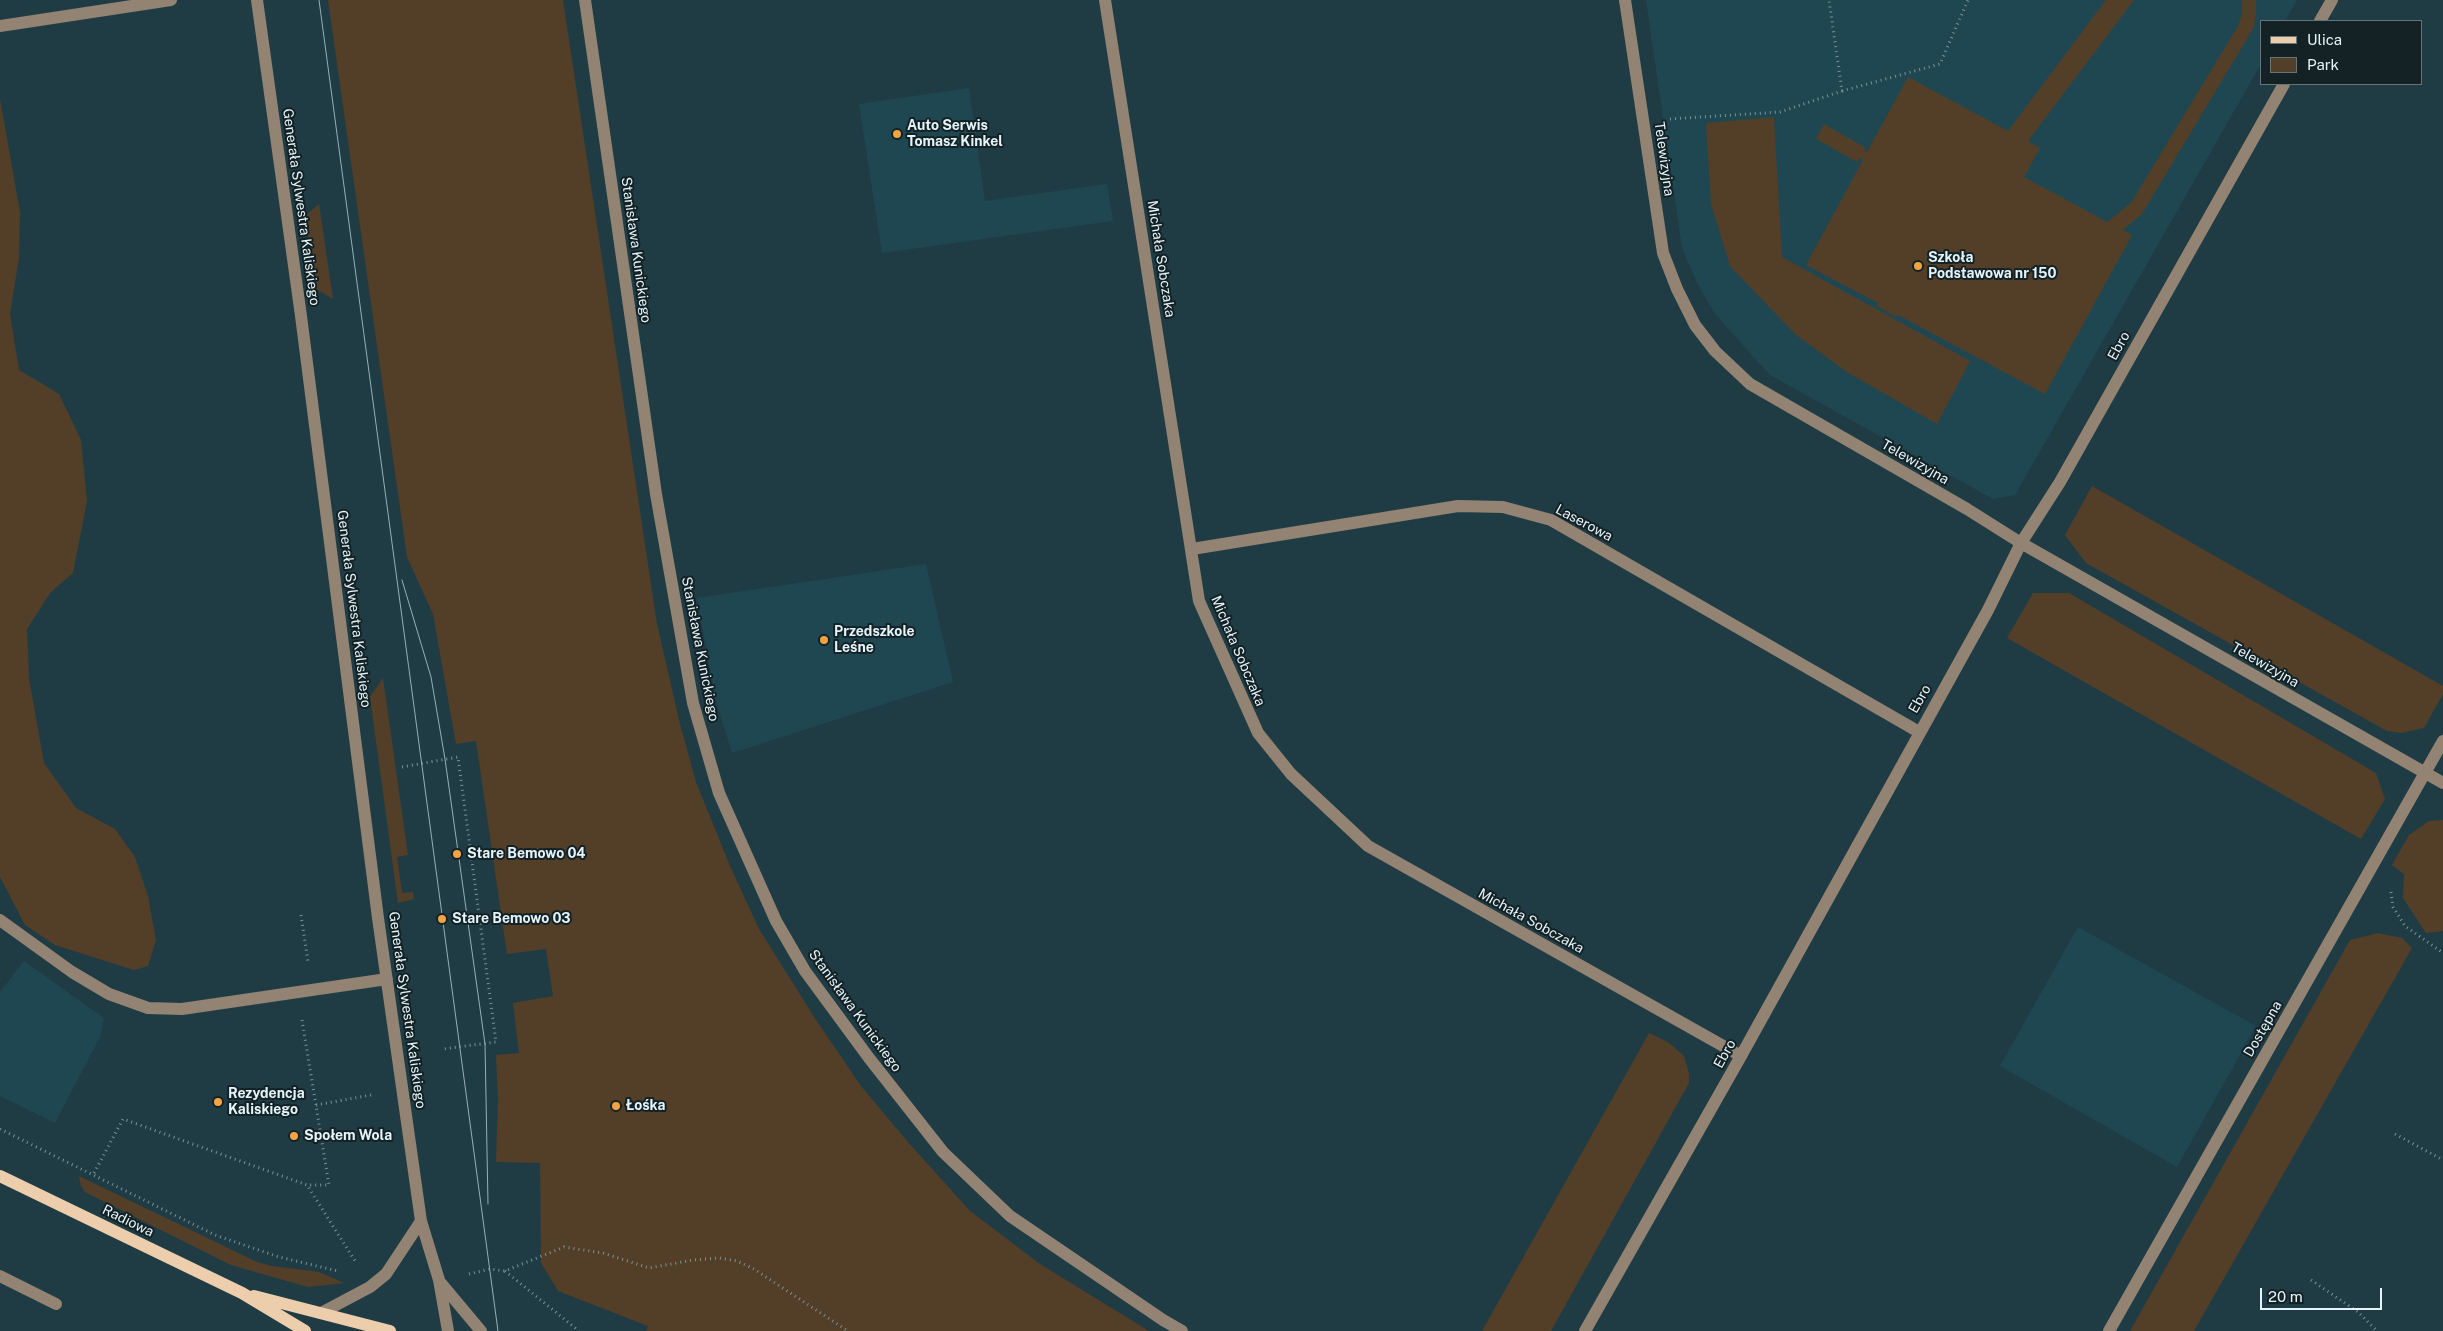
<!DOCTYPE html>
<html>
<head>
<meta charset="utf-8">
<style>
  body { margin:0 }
  #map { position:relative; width:2443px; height:1331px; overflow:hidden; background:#1f3c45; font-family:"Public Sans",sans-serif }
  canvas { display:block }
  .legend { position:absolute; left:2260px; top:20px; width:162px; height:65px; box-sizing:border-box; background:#142125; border:1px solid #67757a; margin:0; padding:6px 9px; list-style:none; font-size:15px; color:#e3f4fa }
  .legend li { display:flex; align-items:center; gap:10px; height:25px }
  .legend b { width:25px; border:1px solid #67757a }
  .scale { position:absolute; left:2260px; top:1288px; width:122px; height:22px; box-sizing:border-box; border:2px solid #e3f4fa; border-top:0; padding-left:6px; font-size:15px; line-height:18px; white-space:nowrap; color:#e3f4fa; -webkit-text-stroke:4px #142125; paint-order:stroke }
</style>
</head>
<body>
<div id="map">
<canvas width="2443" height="1331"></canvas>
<ul class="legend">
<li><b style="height:6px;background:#edceac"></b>Ulica</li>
<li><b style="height:14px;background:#533f28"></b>Park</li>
</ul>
<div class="scale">20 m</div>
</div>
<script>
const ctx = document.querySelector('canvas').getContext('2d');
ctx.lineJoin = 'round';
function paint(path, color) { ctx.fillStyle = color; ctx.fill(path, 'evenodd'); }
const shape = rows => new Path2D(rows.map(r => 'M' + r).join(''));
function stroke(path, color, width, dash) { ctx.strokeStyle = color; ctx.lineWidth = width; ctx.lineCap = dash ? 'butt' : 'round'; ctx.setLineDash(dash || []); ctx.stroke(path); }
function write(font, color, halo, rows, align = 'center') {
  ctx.font = font + ' "Public Sans",sans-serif'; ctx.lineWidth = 4; ctx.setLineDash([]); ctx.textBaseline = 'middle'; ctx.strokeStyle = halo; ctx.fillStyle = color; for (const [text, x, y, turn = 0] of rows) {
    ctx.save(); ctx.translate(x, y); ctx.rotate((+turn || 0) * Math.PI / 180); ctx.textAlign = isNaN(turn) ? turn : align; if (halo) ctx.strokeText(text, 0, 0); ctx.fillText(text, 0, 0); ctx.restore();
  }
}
paint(shape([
  [1646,0,2297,0,2285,21,2262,21,2262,62,2015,495,1993,499,1770,375,1716,315,1698,285,1682,248],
  [969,88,985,201,1107,184,1113,221,882,253,859,104],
  [926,564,953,682,732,753,716,701,697,598],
  [2078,927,2256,1026,2177,1167,2000,1066],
  [24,961,104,1018,101,1035,55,1123,0,1096,0,992]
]), '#1f4752');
paint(shape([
  [328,0,563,0,657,624,680,724,696,782,730,866,759,929,816,1020,861,1086,907,1141,970,1211,1040,1264,1149,1331,646,1331,648,1326,558,1291,541,1263,540,1163,496,1162,498,1099,496,1055,519,1053,513,1003,553,996,546,949,507,954,476,741,456,744,433,614,407,557],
  [2106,0,2134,0,2028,141,2040,148,2024,177,2107,222,2131,203,2238,26,2242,14,2242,0,2256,0,2256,15,2254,27,2142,214,2123,230,2132,235,2045,394,1898,315,1896,317,1877,306,1878,303,1806,265,1863,160,1860,158,1857,162,1816,139,1824,124,1866,148,1864,151,1867,152,1908,77,2008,131],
  [0,99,20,212,19,258,10,314,19,370,59,394,81,440,87,501,73,573,50,593,27,629,29,678,44,763,76,808,115,829,135,857,148,896,156,940,148,966,134,970,55,945,25,925,0,877],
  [1774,117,1782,257,1970,361,1937,424,1847,372,1796,335,1730,266,1711,204,1706,123],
  [319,204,333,299,316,289,305,216],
  [2092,486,2443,686,2443,694,2424,728,2401,733,2387,731,2086,563,2065,535],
  [2033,593,2069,593,2376,773,2385,799,2361,839,2007,638],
  [383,678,408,855,397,857,402,893,413,892,414,899,398,903,370,697],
  [2443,820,2443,931,2426,933,2403,898,2404,874,2392,865,2409,835,2429,821],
  [2378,933,2402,938,2412,948,2194,1331,2130,1331,2350,940],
  [1649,1033,1668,1042,1684,1056,1689,1073,1689,1083,1551,1331,1482,1331],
  [79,1176,257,1262,272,1266,319,1272,344,1283,308,1287,231,1265,85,1192,81,1186]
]), '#533f28');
stroke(shape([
  [1842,91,1940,64,1968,0],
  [1670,119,1780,112,1842,91,1829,0],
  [402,767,458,757,496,1042,443,1049],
  [2391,892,2393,907,2405,926,2443,953],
  [301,915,308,962],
  [302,1020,329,1185,308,1185],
  [316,1105,371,1095],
  [0,1129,215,1235,279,1257,338,1271],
  [2395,1134,2443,1160],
  [94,1173,123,1119,307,1185,355,1261],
  [505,1271,579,1331],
  [469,1274,490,1269,505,1271,564,1247,603,1253,649,1268,693,1260,719,1258,737,1261,754,1269,848,1331],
  [2311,1280,2358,1312,2377,1331]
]), '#7a9299', 3, [1, 4]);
stroke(shape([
  [257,0,301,316,378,918,421,1221,439,1280,448,1331],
  [585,0,656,494,693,703,719,793,776,921,805,971,869,1058,943,1152,1010,1216,1163,1320,1182,1331],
  [1105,0,1199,601,1258,733,1291,774,1368,846,1741,1056],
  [1625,0,1663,253,1677,289,1695,325,1715,351,1750,384,1967,509,2021,543,2443,783],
  [2320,21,2332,0],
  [0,26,171,0],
  [1192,549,1458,506,1503,507,1551,520,1919,732],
  [0,920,72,972,109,994,148,1008,182,1009,387,979],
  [0,1276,56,1304],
  [440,1282,481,1331],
  [321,1313,370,1287,386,1274,421,1221],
  [1585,1331,1741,1056,1988,610,2021,543,2060,482,2284,84],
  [2109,1331,2443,741]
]), '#928373', 12);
stroke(shape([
  [0,1176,242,1293,305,1331],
  [254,1296,390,1331]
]), '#edceac', 12);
stroke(shape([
  [319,0,498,1331],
  [402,580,431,677,445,759,485,1044,488,1204]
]), '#99afb6', 1);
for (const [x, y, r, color] of [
  [897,134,5,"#f3a442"],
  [1918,266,5,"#f3a442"],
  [824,640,5,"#f3a442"],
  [457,854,5,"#f3a442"],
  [442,919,5,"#f3a442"],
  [218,1102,5,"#f3a442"],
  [616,1106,5,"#f3a442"],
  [294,1136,5,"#f3a442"]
]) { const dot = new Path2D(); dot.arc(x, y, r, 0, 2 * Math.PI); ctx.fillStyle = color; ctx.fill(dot); stroke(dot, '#142125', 2); }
write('bold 14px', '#e3f4fa', '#142125', [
  ["Auto Serwis",907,126],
  ["Tomasz Kinkel",907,142],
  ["Szkoła",1928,258],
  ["Podstawowa nr 150",1928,274],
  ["Przedszkole",834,632],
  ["Leśne",834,648],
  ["Stare Bemowo 04",467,854],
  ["Stare Bemowo 03",452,919],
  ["Rezydencja",228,1094],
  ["Kaliskiego",228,1110],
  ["Łośka",626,1106],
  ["Społem Wola",304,1136]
], 'left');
write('14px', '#e3f4fa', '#142125', [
  ["Telewizyjna",1664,159,82],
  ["Generała Sylwestra Kaliskiego",301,207,82],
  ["Stanisława Kunickiego",636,250,82],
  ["Michała Sobczaka",1161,259,81],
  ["Ebro",2119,346,-61],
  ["Telewizyjna",1915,462,30],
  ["Laserowa",1584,523,28],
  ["Generała Sylwestra Kaliskiego",354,609,83],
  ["Stanisława Kunickiego",700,649,79],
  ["Michała Sobczaka",1238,651,67],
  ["Telewizyjna",2265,665,30],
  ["Ebro",1920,699,-60],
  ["Michała Sobczaka",1531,921,29],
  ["Generała Sylwestra Kaliskiego",407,1010,82],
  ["Stanisława Kunickiego",855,1011,54],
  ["Dostępna",2263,1029,-60],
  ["Ebro",1725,1054,-61],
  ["Radiowa",128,1221,26]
]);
</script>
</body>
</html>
